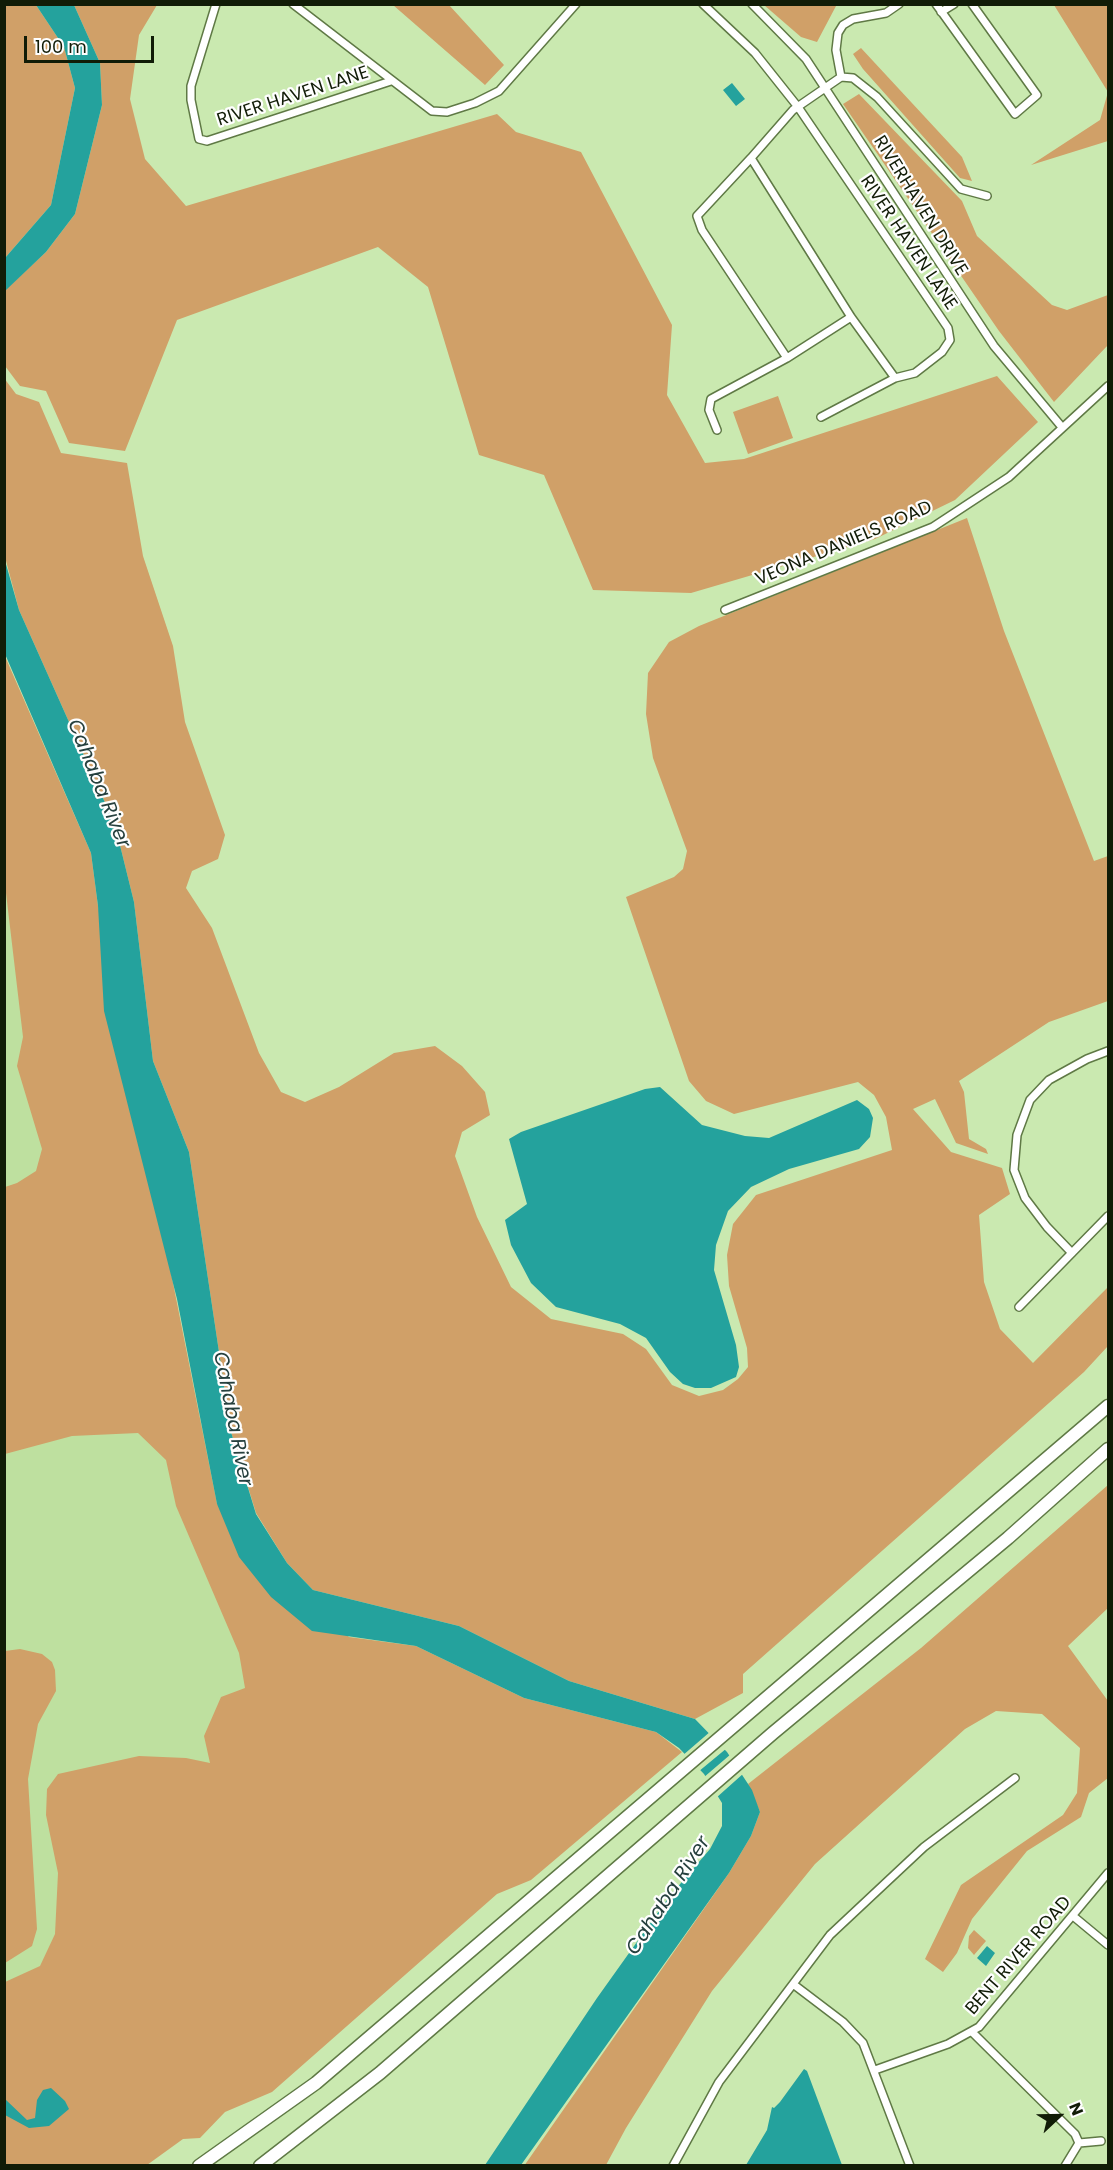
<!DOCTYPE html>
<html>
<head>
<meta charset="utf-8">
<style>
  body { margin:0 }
  #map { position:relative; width:1113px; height:2170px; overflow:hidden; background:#cae9b0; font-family:Poppins,sans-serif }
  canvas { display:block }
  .frame { position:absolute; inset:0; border:6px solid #111c07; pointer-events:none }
  .north { position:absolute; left:1029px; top:2086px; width:60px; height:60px; -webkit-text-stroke:4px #fefefe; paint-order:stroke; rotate:68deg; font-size:16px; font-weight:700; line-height:24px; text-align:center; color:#111c07 }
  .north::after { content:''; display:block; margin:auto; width:21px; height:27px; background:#111c07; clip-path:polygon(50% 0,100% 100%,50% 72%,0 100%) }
  .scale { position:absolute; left:24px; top:36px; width:130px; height:27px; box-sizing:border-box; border:3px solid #111c07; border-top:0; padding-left:8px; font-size:18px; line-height:21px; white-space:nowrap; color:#111c07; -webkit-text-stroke:4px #fefefe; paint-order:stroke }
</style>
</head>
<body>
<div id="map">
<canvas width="1113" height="2170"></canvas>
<div class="frame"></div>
<div class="north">N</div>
<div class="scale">100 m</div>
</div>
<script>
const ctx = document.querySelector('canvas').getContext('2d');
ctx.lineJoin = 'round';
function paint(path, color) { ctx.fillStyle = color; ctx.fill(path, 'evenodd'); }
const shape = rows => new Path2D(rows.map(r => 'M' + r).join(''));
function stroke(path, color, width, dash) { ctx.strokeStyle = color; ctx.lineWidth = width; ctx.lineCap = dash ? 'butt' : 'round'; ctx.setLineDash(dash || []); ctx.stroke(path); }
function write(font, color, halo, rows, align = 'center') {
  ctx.font = font + ' Poppins,sans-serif'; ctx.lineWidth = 4.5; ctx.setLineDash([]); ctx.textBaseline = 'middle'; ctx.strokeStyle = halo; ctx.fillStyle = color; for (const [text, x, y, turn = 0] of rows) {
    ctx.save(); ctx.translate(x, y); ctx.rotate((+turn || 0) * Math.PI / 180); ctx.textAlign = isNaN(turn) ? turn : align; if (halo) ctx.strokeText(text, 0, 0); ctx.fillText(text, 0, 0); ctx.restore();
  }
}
paint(shape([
  [4,745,282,1702,4,2153]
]), '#bee09f');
paint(shape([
  [834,4,836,6,817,42,801,37,764,5],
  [5,5,36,5,64,47,75,88,51,205,5,258],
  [74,5,157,5,139,35,130,99,145,159,186,206,497,114,516,132,581,152,672,325,667,395,705,463,744,459,997,376,1038,422,955,500,875,539,691,593,593,590,544,475,479,455,428,287,378,247,177,320,125,451,69,443,46,391,20,386,5,366,4,291,46,252,75,214,102,105,100,63],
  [393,5,449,5,504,65,485,85],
  [1054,5,1108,5,1108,141,1031,165,1100,120,1108,92],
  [861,48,962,157,972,181,960,178,863,69,853,54],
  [859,94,962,201,977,236,1052,305,1067,310,1108,295,1108,345,1054,402,999,331,843,104],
  [4,378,16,394,39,402,61,453,127,463,143,556,173,646,185,722,225,835,218,859,192,871,186,888,212,928,259,1053,281,1092,305,1102,339,1087,394,1053,435,1046,462,1066,485,1092,490,1115,462,1132,455,1156,477,1217,511,1287,551,1319,623,1334,646,1349,672,1385,699,1396,723,1390,738,1379,748,1367,747,1348,729,1286,727,1255,733,1224,756,1195,892,1150,886,1117,874,1095,858,1082,734,1114,706,1101,689,1081,626,897,674,877,683,869,687,851,653,758,646,714,648,673,669,642,699,626,967,518,1004,631,1094,861,1108,856,1108,1001,1049,1022,959,1081,964,1092,969,1139,986,1149,988,1154,956,1143,935,1099,913,1109,951,1152,1002,1168,1010,1194,979,1215,984,1282,1000,1329,1033,1363,1108,1287,1108,1346,1084,1372,743,1674,743,1693,695,1719,569,1681,459,1626,313,1590,287,1563,256,1513,231,1432,189,1152,153,1061,134,902,115,825,19,610,5,557],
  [778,396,793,438,748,454,733,412],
  [4,654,91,853,98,906,217,1504,349,1637,416,1646,524,1698,656,1732,682,1752,531,1880,497,1894,272,2092,225,2112,200,2138,183,2139,147,2165,5,2165,5,1982,40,1966,55,1934,58,1873,46,1815,47,1789,58,1774,139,1756,186,1758,210,1763,204,1736,221,1697,245,1688,239,1653,176,1506,166,1460,138,1433,72,1436,5,1454,5,1187,17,1183,36,1171,42,1149,17,1066,23,1037,4,876],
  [1108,1485,1108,1608,1068,1646,1108,1701,1108,1778,1089,1793,1081,1817,1027,1851,972,1919,957,1953,943,1972,925,1959,961,1885,1063,1815,1077,1793,1080,1748,1042,1714,996,1711,965,1729,815,1864,712,1991,626,2128,606,2165,524,2166,729,1873,751,1836,760,1812,748,1784,921,1648],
  [20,1649,42,1654,52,1662,55,1670,56,1691,38,1724,28,1779,37,1929,32,1946,5,1963,5,1651],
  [974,1930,986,1941,974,1955,968,1948,969,1936]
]), '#d0a068');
paint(shape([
  [36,5,74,5,100,63,102,105,75,214,46,252,5,291,5,258,51,205,75,88,64,47],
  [732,83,745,99,736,106,723,90],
  [4,557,19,610,115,825,134,902,153,1061,189,1152,231,1432,256,1514,287,1563,313,1590,459,1626,569,1681,695,1719,727,1752,752,1790,760,1812,751,1836,729,1873,521,2165,485,2165,597,1998,669,1897,710,1849,722,1826,722,1803,704,1774,679,1748,656,1732,524,1698,416,1646,312,1631,271,1597,239,1557,217,1504,177,1299,104,1011,98,906,91,853,5,654],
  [660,1087,702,1125,745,1136,769,1138,857,1100,869,1109,873,1118,870,1137,859,1149,789,1169,751,1187,728,1211,716,1245,714,1270,736,1345,739,1367,736,1377,711,1388,695,1388,683,1384,670,1372,646,1338,620,1324,556,1307,531,1283,511,1245,505,1220,527,1204,509,1139,521,1132,645,1089],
  [987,1946,995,1953,986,1966,977,1958],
  [804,2069,807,2071,842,2165,746,2165,767,2130,772,2107,774,2108,780,2102],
  [51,2088,65,2101,69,2109,49,2126,29,2128,5,2115,5,2099,27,2120,35,2118,37,2100,43,2090]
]), '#24a29d');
paint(shape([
  [711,1731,727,1748,698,1772,682,1756],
  [731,1754,744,1773,716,1798,703,1778]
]), '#cae9b0');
const street = shape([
  [216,4,191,86,191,100,199,139,207,141,391,81],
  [293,4,432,111,447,112,475,103,499,91,576,4],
  [703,4,755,53,798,107,948,328,950,340,942,352,915,373,895,378],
  [752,4,806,59,994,346,1061,426],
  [936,4,1015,114,1037,95,972,4],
  [941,12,954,4],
  [841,77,836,50,838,33,843,25,853,19,886,13,899,4],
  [751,158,793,110,841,77,853,78,877,97,961,189,987,196],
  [787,358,702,230,697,216,751,158,851,317,895,378,821,417],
  [717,430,709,410,711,399,787,358,851,317],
  [725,610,933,527,1009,477,1108,386],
  [1072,1253,1047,1227,1025,1198,1014,1170,1017,1135,1030,1100,1049,1080,1087,1059,1108,1051],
  [1019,1307,1108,1216],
  [1073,1916,1108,1945],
  [793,1984,843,2022,863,2043,910,2166],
  [972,2032,1075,2134,1079,2143],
  [875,2070,948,2044,979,2027,1108,1873],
  [1079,2143,1101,2141],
  [673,2166,719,2082,830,1935,924,1847,1015,1778],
  [1065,2166,1079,2143]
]);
const highway = shape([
  [199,2166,316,2083,1108,1406],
  [260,2166,380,2073,773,1733,1008,1538,1108,1449]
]);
stroke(street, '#5f7945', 10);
stroke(highway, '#5f7945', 15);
stroke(street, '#fff', 7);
stroke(highway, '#fff', 12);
write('18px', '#111c07', '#fefefe', [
  ["RIVER HAVEN LANE",293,97,-18],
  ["RIVERHAVEN DRIVE",920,206,58],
  ["RIVER HAVEN LANE",908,243,56],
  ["VEONA DANIELS ROAD",844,544,-23],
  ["BENT RIVER ROAD",1019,1956,-49]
]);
write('italic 20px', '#26403e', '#fefefe', [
  ["Cahaba River",98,784,68],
  ["Cahaba River",232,1419,79],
  ["Cahaba River",669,1896,-57]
]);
</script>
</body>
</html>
